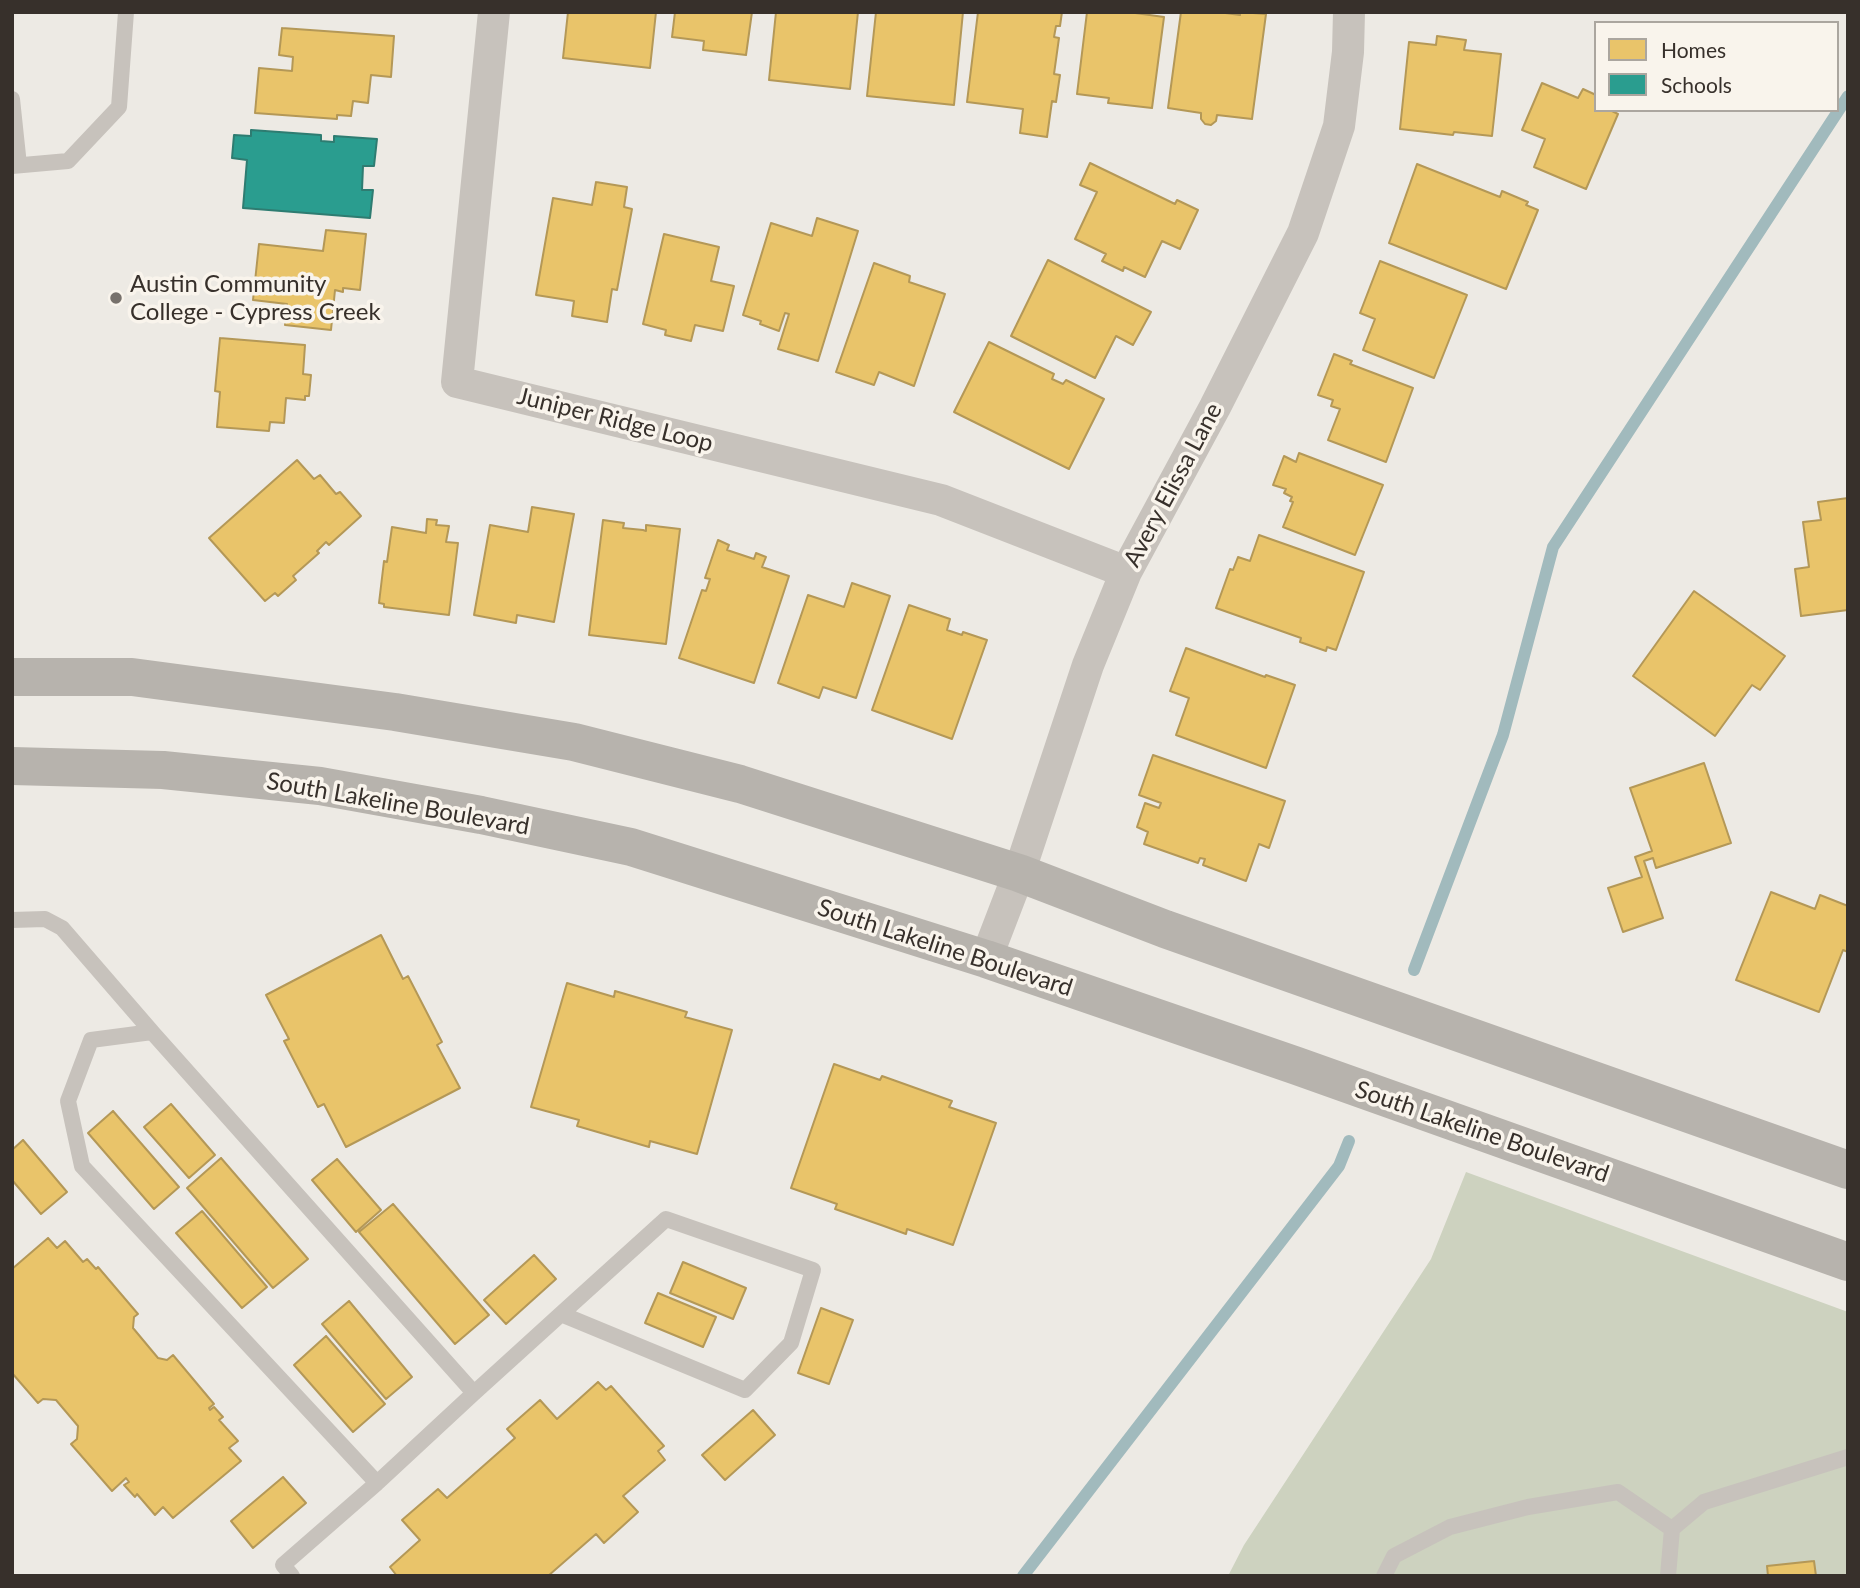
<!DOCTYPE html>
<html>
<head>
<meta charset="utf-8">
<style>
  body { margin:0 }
  #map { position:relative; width:1860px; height:1588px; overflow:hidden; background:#edeae4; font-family:Lato,sans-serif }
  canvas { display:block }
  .frame { position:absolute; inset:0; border:14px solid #37302b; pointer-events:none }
  .legend { position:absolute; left:1594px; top:21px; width:245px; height:91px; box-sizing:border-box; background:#f9f4ec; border:2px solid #aba69f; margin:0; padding:9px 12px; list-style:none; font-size:21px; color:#37302b }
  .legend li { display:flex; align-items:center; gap:14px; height:35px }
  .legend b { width:35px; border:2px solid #aba69f }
</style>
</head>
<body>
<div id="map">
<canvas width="1860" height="1588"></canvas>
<div class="frame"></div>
<ul class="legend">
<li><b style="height:19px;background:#e9c46a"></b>Homes</li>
<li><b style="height:19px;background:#2a9d8f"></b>Schools</li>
</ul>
</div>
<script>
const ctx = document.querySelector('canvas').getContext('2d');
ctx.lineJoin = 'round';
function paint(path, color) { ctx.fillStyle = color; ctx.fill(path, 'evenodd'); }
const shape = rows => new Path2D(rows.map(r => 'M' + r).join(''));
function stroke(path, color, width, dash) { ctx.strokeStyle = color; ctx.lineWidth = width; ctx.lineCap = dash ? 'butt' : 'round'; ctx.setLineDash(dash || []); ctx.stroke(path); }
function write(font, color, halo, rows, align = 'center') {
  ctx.font = font + ' Lato,sans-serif'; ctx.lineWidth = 7; ctx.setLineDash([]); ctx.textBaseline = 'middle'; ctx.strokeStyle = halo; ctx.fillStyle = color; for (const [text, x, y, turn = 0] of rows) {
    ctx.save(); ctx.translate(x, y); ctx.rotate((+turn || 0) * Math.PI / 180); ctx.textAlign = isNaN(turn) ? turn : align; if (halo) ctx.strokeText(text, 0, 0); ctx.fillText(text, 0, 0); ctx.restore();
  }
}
paint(shape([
  [1466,1172,1848,1312,1848,1576,1228,1576,1244,1545,1431,1259]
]), '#cdd2bf');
const homes = shape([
  [568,12,656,12,650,68,563,58,568,12],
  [675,12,752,12,746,55,703,50,704,41,672,37,675,12],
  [776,12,858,12,850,89,769,80,776,12],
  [876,12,963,12,954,105,867,96,876,12],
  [978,12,1062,12,1060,26,1056,26,1054,37,1059,38,1054,74,1060,75,1056,102,1052,101,1047,137,1020,133,1023,109,967,102,978,12],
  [1087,12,1128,12,1164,17,1152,108,1108,103,1109,98,1077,94,1087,12],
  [1181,12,1218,12,1240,15,1240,12,1266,14,1252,119,1217,115,1216,121,1211,125,1205,124,1201,119,1201,113,1168,108,1181,12],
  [282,28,394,36,391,77,371,75,368,103,353,101,351,116,337,115,337,119,255,113,259,68,292,71,293,57,279,55,282,28],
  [1437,36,1466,40,1464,50,1501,54,1492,136,1454,132,1453,135,1400,129,1409,42,1436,45,1437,36],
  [1542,83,1578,98,1583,89,1596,95,1596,110,1610,110,1618,114,1586,189,1534,167,1545,139,1522,130,1542,83],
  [1090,163,1175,204,1177,200,1198,210,1180,249,1162,241,1145,277,1124,267,1123,271,1102,261,1106,254,1075,239,1097,192,1080,185,1090,163],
  [1417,164,1500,197,1502,191,1528,202,1526,205,1538,210,1506,289,1389,243,1417,164],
  [596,182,627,187,624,207,632,209,617,290,612,289,607,322,572,316,574,301,536,295,553,198,592,205,596,182],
  [817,218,858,231,818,361,778,349,789,314,785,313,779,331,760,324,761,321,743,315,771,223,812,236,817,218],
  [326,230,366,234,360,290,343,288,343,292,335,290,331,330,285,325,287,304,253,300,259,244,323,251,326,230],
  [664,234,719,247,711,281,734,286,723,331,695,325,691,341,665,335,666,330,643,324,664,234],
  [1048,260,1151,312,1133,345,1116,336,1095,378,1011,336,1048,260],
  [1380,261,1467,295,1434,378,1363,350,1375,319,1360,313,1380,261],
  [874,263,910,276,909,282,945,294,914,386,879,372,874,385,836,372,874,263],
  [220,338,305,345,303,374,311,375,309,396,305,396,305,400,286,398,284,423,270,422,269,431,217,427,220,392,215,391,220,338],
  [989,342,1054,374,1052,379,1063,384,1066,380,1104,399,1069,469,954,412,989,342],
  [1334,354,1352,361,1350,364,1413,388,1386,462,1328,440,1340,409,1331,406,1333,400,1318,395,1334,354],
  [1299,453,1383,485,1355,555,1283,527,1293,502,1290,501,1292,497,1284,493,1286,489,1273,485,1284,456,1296,462,1299,453],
  [297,460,314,479,320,475,336,494,340,492,361,516,329,545,326,542,317,551,319,553,293,576,296,580,278,596,275,593,265,601,209,538,297,460],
  [1848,498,1848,610,1801,616,1795,569,1809,567,1803,522,1821,520,1818,502,1848,498],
  [532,507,574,514,554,622,517,615,516,623,474,615,490,525,528,532,532,507],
  [427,519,437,520,436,525,449,526,446,542,458,543,449,615,384,607,384,604,379,603,384,561,387,562,392,527,426,533,427,519],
  [603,520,624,523,623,528,643,530,646,531,646,525,680,529,666,644,589,635,603,520],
  [1259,535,1364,572,1336,650,1327,647,1326,651,1300,642,1301,638,1216,608,1230,569,1233,570,1238,557,1250,561,1259,535],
  [718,540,729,545,727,550,754,559,756,553,766,557,762,567,789,576,754,683,679,658,702,590,706,591,710,579,705,578,718,540],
  [852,583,890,596,856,698,823,687,819,698,778,683,808,595,844,607,852,583],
  [1694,591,1785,656,1760,690,1752,685,1715,736,1633,676,1694,591],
  [909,605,950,619,947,630,962,635,963,632,987,640,952,739,872,710,909,605],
  [1186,648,1265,677,1266,675,1295,685,1266,768,1176,735,1189,698,1170,691,1186,648],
  [1153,755,1285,801,1269,848,1259,844,1246,881,1203,865,1205,859,1200,858,1198,863,1144,844,1148,832,1137,827,1145,803,1159,808,1161,803,1139,795,1153,755],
  [1704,763,1731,843,1656,868,1653,858,1644,861,1663,918,1623,932,1608,888,1642,877,1635,857,1652,851,1630,788,1704,763],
  [1771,892,1815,909,1820,895,1848,906,1848,952,1843,950,1819,1012,1736,980,1771,892],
  [381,935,403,979,408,976,442,1042,437,1045,460,1088,346,1147,324,1104,318,1107,284,1041,289,1039,266,995,381,935],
  [567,983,614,997,615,991,687,1012,685,1017,732,1030,697,1154,650,1141,649,1147,577,1126,579,1120,531,1107,567,983],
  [834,1064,880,1080,882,1076,952,1101,949,1107,996,1123,953,1245,907,1229,906,1234,881,1225,835,1209,837,1204,791,1188,834,1064],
  [171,1104,215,1155,189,1178,144,1127,171,1104],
  [113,1111,179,1187,154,1209,88,1133,113,1111],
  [23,1140,67,1192,41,1214,12,1180,12,1150,23,1140],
  [221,1158,308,1259,273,1288,187,1188,221,1158],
  [337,1159,381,1210,356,1232,312,1180,337,1159],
  [393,1204,489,1315,455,1344,359,1232,393,1204],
  [202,1211,267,1287,242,1308,176,1233,202,1211],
  [48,1238,57,1248,65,1241,83,1262,87,1259,96,1269,98,1267,138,1314,134,1317,133,1328,158,1358,167,1360,173,1355,214,1404,209,1408,210,1410,214,1407,223,1417,219,1420,238,1441,229,1448,241,1461,173,1518,163,1507,155,1515,137,1494,135,1497,124,1485,129,1482,126,1478,112,1491,71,1444,77,1439,78,1426,56,1400,43,1399,38,1403,12,1373,12,1269,48,1238],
  [534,1255,556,1279,506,1324,484,1300,534,1255],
  [683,1262,746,1288,733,1319,670,1293,683,1262],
  [658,1293,716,1317,703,1347,645,1323,658,1293],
  [349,1301,412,1377,386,1399,322,1324,349,1301],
  [821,1308,853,1320,829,1384,798,1373,821,1308],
  [326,1336,385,1404,353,1432,294,1365,326,1336],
  [598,1382,606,1390,611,1386,664,1446,658,1451,665,1460,623,1496,638,1512,604,1543,596,1534,548,1576,397,1576,390,1567,420,1540,402,1520,438,1489,447,1498,515,1438,507,1429,540,1400,557,1419,598,1382],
  [753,1410,775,1435,725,1480,702,1455,753,1410],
  [283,1477,306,1503,253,1548,231,1521,283,1477],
  [1814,1561,1816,1576,1768,1576,1767,1566,1814,1561]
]);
paint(homes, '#e9c46a');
stroke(homes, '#b49857', 2);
const schools = shape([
  [251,130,321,135,321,141,334,142,334,136,377,139,374,166,363,166,362,190,373,190,370,218,243,208,247,160,232,158,234,135,251,136,251,130]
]);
paint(schools, '#2a9d8f');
stroke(schools, '#2e7c71', 2);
stroke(shape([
  [1414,970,1503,735,1553,547,1848,96],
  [1023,1576,1339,1166,1349,1141]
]), '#a1babd', 12);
stroke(shape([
  [12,99,19,165],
  [12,166,68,161,119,107,126,12],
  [12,920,45,919,62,928,152,1032],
  [377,1483,82,1166,68,1101,91,1040,152,1032,474,1393],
  [292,1576,283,1565,377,1483,474,1393,561,1314,666,1219,813,1270,791,1343,745,1390,561,1314],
  [1384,1576,1394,1556,1450,1527,1528,1507,1618,1492,1672,1529],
  [1668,1576,1672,1529,1704,1502,1848,1457]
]), '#c7c2bc', 16);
stroke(shape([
  [494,12,457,382,941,500,1126,572],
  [986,959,1019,873,1088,665,1126,572,1215,407,1303,233,1339,126,1348,52,1349,12]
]), '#c7c2bc', 32);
stroke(shape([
  [12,677,132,677,395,712,574,742,740,784,1019,873,1165,929,1848,1170],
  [12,766,163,770,320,786,481,815,631,847,986,959,1297,1066,1848,1262]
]), '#b7b3ad', 38);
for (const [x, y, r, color] of [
  [116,298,7,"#77716c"]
]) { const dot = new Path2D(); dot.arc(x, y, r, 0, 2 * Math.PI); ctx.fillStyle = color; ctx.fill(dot); stroke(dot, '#f9f4ec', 2.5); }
write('24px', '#37302b', '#f9f4ec', [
  ["Austin Community",130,284],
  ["College - Cypress Creek",130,312]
], 'left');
write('24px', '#37302b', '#f9f4ec', [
  ["Juniper Ridge Loop",615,420,14],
  ["Avery Elissa Lane",1173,485,-62],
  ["South Lakeline Boulevard",398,804,10],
  ["South Lakeline Boulevard",945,948,18],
  ["South Lakeline Boulevard",1482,1132,19]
]);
</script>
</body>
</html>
